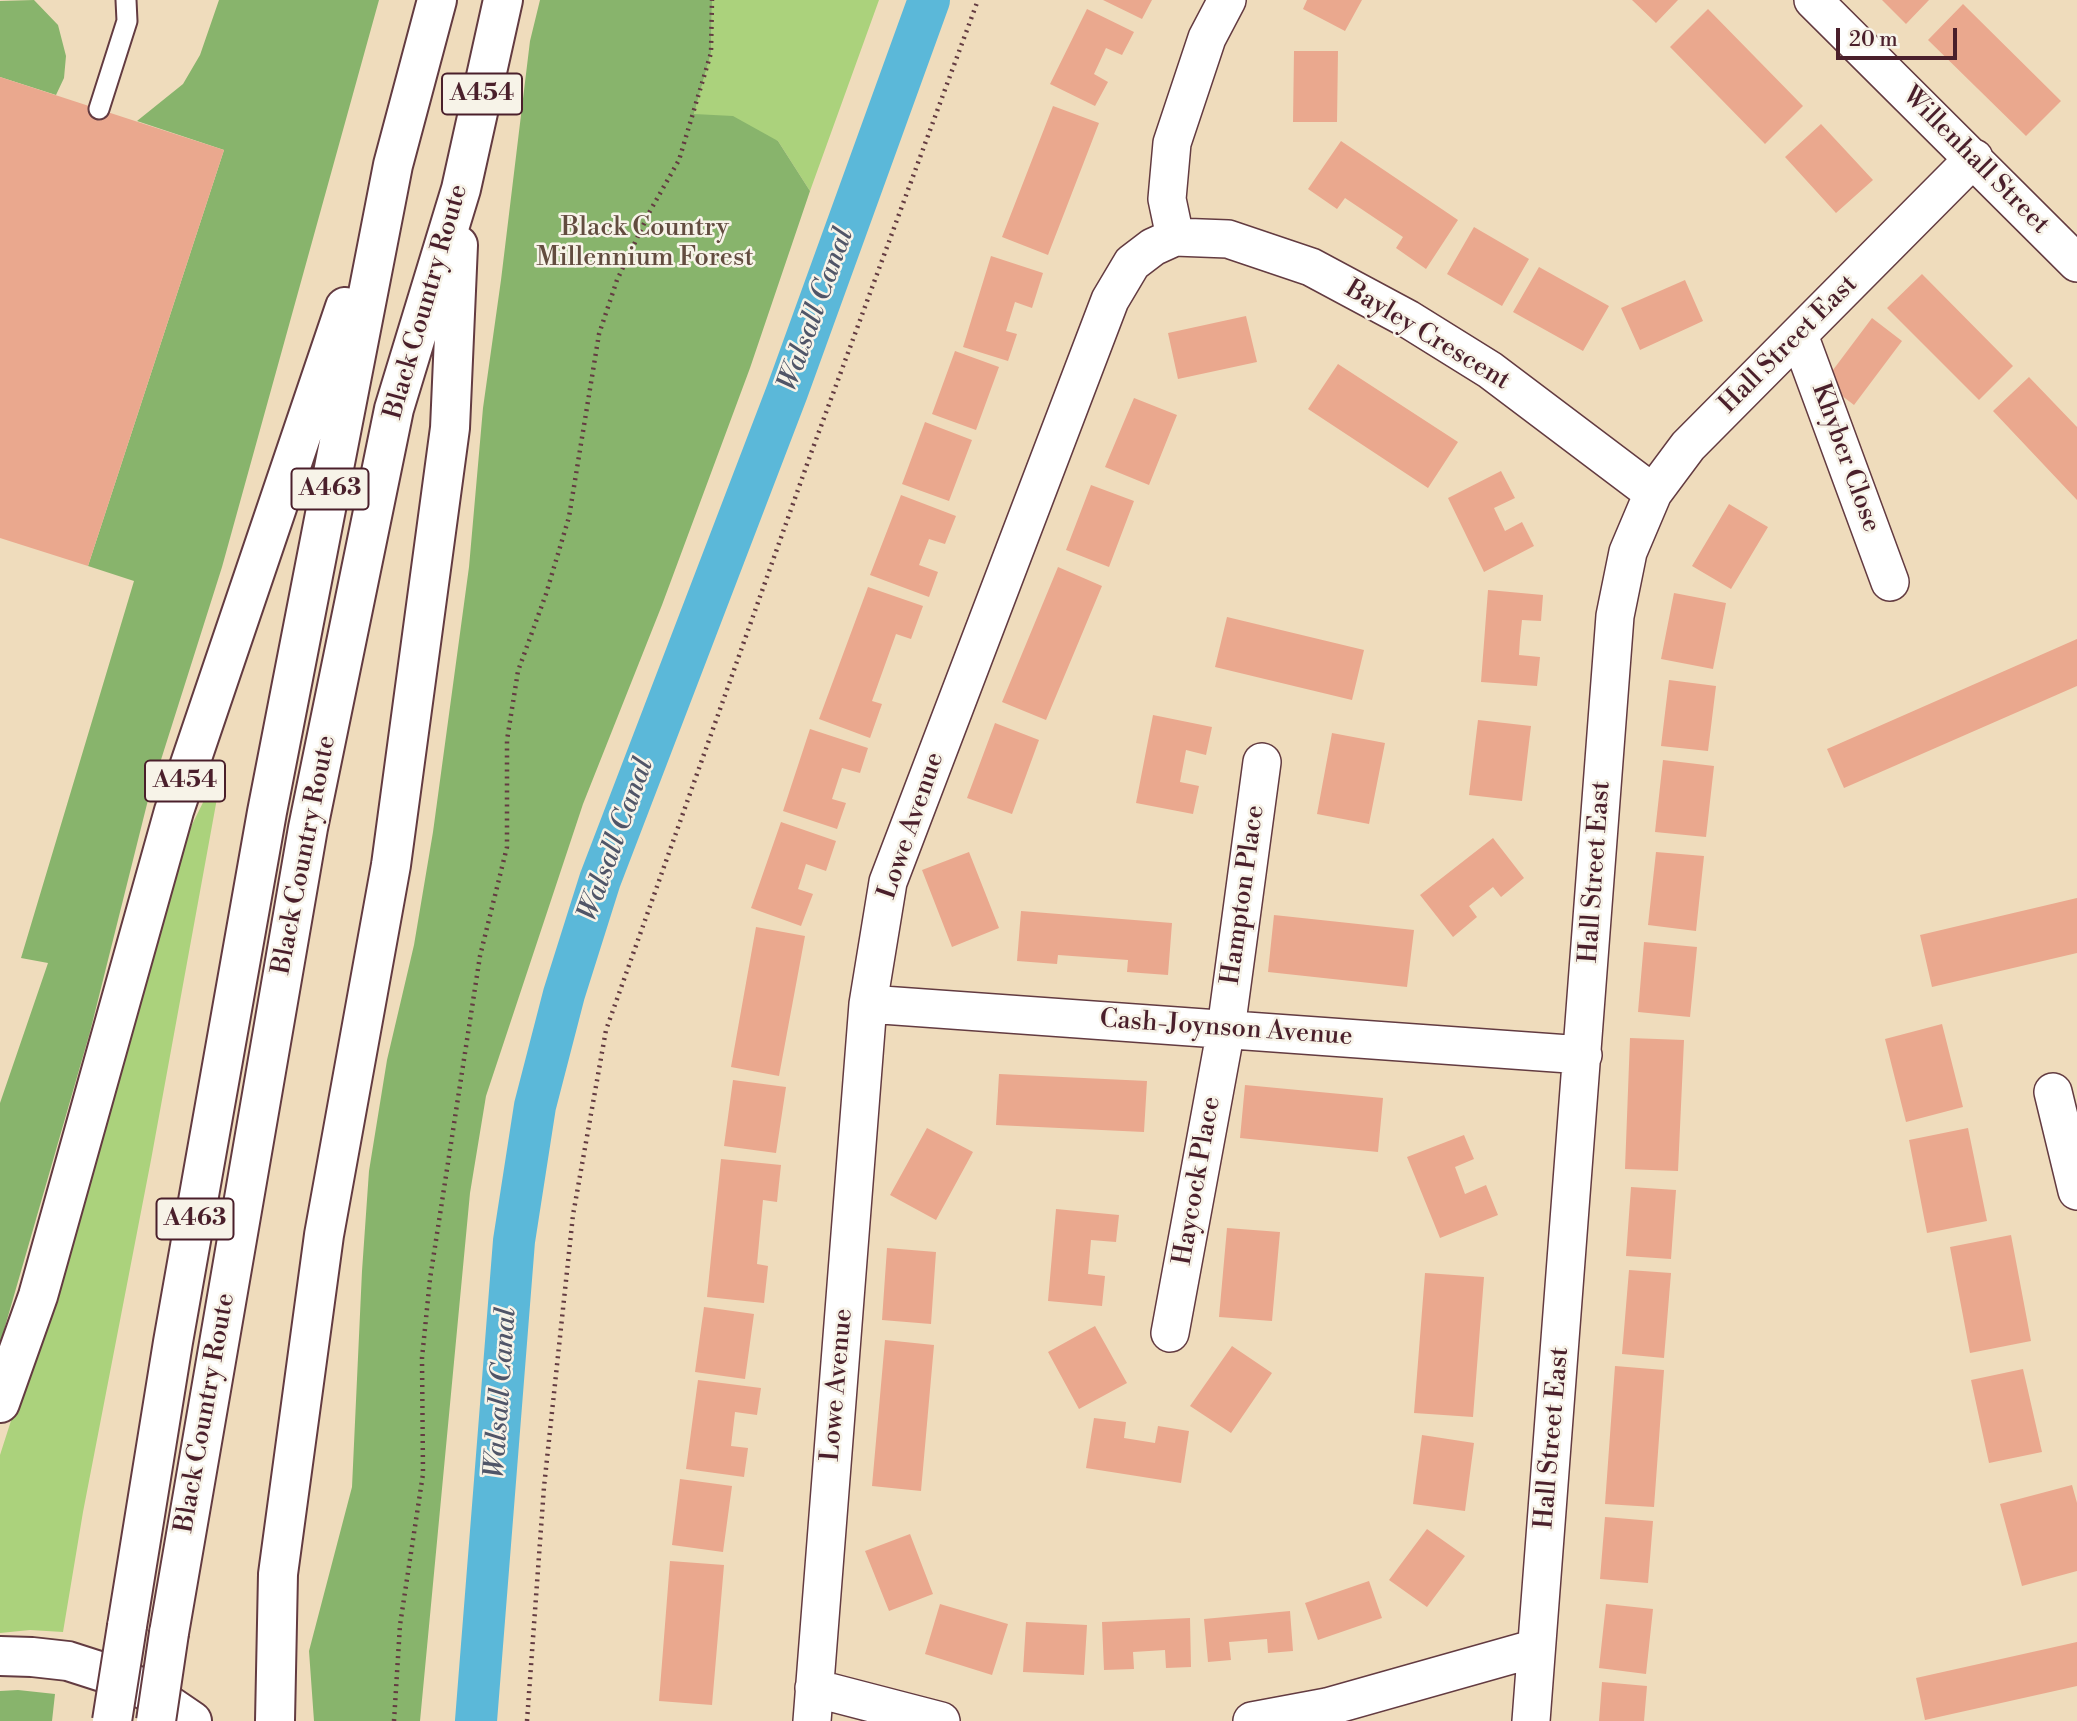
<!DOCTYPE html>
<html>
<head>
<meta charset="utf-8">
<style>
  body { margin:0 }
  #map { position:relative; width:2077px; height:1721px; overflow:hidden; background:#efdcbc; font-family:"Libre Bodoni",serif }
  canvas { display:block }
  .scale { position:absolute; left:1836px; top:28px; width:121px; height:32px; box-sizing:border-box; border:4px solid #4a1f2b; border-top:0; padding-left:9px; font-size:21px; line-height:24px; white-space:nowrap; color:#4a1f2b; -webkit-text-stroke:5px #f7f3e8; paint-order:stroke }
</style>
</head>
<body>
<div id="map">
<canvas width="2077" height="1721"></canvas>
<div class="scale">20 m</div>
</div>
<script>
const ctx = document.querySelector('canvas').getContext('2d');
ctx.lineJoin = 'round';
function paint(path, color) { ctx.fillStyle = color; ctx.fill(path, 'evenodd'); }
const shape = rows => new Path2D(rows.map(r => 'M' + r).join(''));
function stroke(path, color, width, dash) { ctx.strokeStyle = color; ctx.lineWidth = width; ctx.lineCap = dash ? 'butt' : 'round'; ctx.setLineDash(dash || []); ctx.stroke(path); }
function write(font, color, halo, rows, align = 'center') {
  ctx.font = font + ' "Libre Bodoni",serif'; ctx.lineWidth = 5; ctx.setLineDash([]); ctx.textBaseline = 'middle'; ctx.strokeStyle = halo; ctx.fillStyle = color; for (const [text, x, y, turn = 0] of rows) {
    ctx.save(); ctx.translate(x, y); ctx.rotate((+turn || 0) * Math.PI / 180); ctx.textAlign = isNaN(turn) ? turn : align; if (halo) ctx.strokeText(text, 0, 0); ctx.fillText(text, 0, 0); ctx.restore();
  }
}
paint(shape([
  [712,0,879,0,810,191,778,141,694,114,711,53],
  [224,760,151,1160,83,1512,63,1632,30,1630,0,1633,0,1455,85,1190,179,851]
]), '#abd27c');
paint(shape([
  [34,0,58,25,66,56,64,78,56,95,0,77,0,1],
  [219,0,379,0,222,567,147,804,90,1032,0,1344,0,1103,48,963,21,958,134,581,88,566,224,150,137,121,183,84,200,55],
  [540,0,712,0,711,53,694,114,733,116,778,141,810,191,750,368,662,605,583,804,486,1096,470,1193,420,1721,314,1721,309,1651,352,1487,362,1271,369,1171,387,1060,414,945,433,832,469,567,483,408,501,280,530,41],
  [18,1690,55,1694,52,1721,0,1721,0,1691]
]), '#88b46c');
stroke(shape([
  [476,1721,514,1241,535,1106,564,994,600,880,787,392,929,0]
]), '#5bb8d9', 42);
paint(shape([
  [1103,0,1152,0,1142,19],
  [1307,0,1362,0,1345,31,1303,9],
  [1632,0,1678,0,1656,23],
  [1882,0,1929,0,1906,24],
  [1963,4,2061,101,2026,136,1928,40],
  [1087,9,1134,32,1122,55,1106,48,1094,74,1108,82,1095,106,1050,84],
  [1708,9,1803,106,1765,144,1670,47],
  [1294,51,1338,51,1337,122,1293,122],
  [0,77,224,150,88,566,0,538],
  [1053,106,1099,123,1048,255,1002,237],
  [1821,124,1873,180,1836,213,1785,157],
  [1341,141,1458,220,1426,269,1396,248,1403,237,1345,198,1337,209,1308,189],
  [1474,227,1529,259,1502,306,1447,274],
  [991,256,1043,273,1032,308,1015,302,1006,331,1017,334,1008,361,963,347],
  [1539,267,1609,306,1583,351,1513,312],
  [1922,274,2013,366,1979,400,1887,308],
  [1685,280,1703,321,1640,350,1621,308],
  [1246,316,1257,362,1178,379,1168,333],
  [1872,318,1902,341,1854,405,1824,382],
  [955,351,999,367,976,430,932,414],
  [1338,364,1458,442,1428,488,1308,409],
  [2029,377,2077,427,2077,500,1993,411],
  [1134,398,1177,415,1149,485,1105,467],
  [925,422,972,440,949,501,902,484],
  [1501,471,1515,498,1494,508,1505,531,1522,522,1534,546,1484,572,1448,498],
  [1091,485,1134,501,1109,567,1066,550],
  [901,495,956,516,945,544,929,539,919,565,938,572,929,597,870,575],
  [1729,504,1768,527,1731,589,1692,566],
  [1058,567,1102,586,1046,720,1002,702],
  [868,587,923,606,911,639,896,634,872,701,882,704,870,738,819,719],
  [1488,590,1543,595,1541,621,1522,620,1520,639,1519,655,1540,657,1537,686,1481,682],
  [1674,593,1726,603,1713,669,1661,659],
  [1227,617,1364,650,1352,700,1215,667],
  [2077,639,2077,686,1844,788,1827,749],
  [1669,680,1716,686,1708,751,1661,746],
  [1153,715,1212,727,1206,755,1186,750,1180,782,1199,786,1193,814,1136,803],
  [1478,720,1531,726,1522,801,1469,795],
  [995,723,1039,740,1012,814,967,798],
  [810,729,868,748,860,773,842,768,832,799,846,803,837,829,783,811],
  [1332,733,1385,743,1369,824,1317,814],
  [1663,760,1714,766,1706,837,1655,832],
  [781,822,836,841,826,871,806,864,798,889,813,894,801,926,751,908],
  [1493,838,1524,878,1501,897,1493,887,1469,906,1477,917,1453,937,1420,895],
  [969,852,999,928,952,947,922,870],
  [1656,852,1704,856,1696,931,1648,925],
  [2077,898,2077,953,1932,987,1920,935],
  [1021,911,1172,923,1168,975,1127,972,1128,960,1058,955,1057,964,1017,961],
  [1274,915,1414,930,1407,987,1268,972],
  [756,927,805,936,779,1076,731,1067],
  [1644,942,1697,947,1690,1017,1638,1012],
  [1942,1024,1963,1107,1906,1122,1885,1039],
  [1630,1038,1684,1040,1678,1171,1625,1169],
  [999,1074,1147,1081,1144,1132,996,1125],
  [733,1080,786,1087,776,1153,724,1146],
  [1245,1085,1383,1098,1378,1152,1240,1138],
  [927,1128,973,1152,936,1220,890,1195],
  [1968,1128,1987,1221,1927,1233,1909,1140],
  [1464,1135,1474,1159,1455,1167,1465,1194,1486,1185,1498,1215,1440,1238,1407,1157],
  [721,1159,781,1165,777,1202,763,1200,757,1264,768,1266,764,1303,707,1297],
  [1631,1187,1676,1190,1671,1259,1626,1256],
  [1056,1209,1119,1215,1116,1242,1091,1240,1088,1274,1105,1276,1102,1306,1048,1301],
  [1227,1228,1280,1232,1272,1321,1219,1317],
  [2011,1235,2031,1341,1970,1353,1950,1247],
  [887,1248,936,1252,931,1324,882,1320],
  [1629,1270,1671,1273,1664,1358,1622,1354],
  [1425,1273,1484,1277,1473,1417,1414,1413],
  [704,1307,754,1314,745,1379,695,1372],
  [1095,1326,1127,1383,1079,1409,1048,1352],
  [885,1340,934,1345,921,1491,872,1486],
  [1232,1346,1272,1373,1231,1433,1190,1406],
  [1615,1366,1664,1370,1654,1507,1605,1504],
  [2023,1369,2042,1452,1989,1463,1971,1380],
  [698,1380,761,1388,757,1415,735,1412,731,1446,748,1448,744,1477,686,1469],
  [1094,1418,1126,1422,1124,1438,1155,1443,1158,1426,1189,1431,1181,1483,1086,1468],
  [1422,1435,1474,1443,1465,1511,1413,1504],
  [680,1479,732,1486,723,1552,672,1545],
  [2072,1485,2077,1503,2077,1571,2022,1586,2000,1504],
  [1605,1517,1653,1521,1648,1583,1600,1579],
  [1427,1529,1465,1556,1427,1607,1389,1580],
  [910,1534,933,1594,889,1611,865,1551],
  [670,1561,724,1565,712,1705,659,1701],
  [1369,1581,1382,1618,1318,1640,1305,1603],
  [940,1604,1008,1624,992,1675,925,1654],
  [1606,1604,1653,1609,1646,1674,1599,1668],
  [1290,1611,1293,1651,1268,1653,1267,1639,1229,1642,1231,1660,1208,1662,1204,1619],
  [1190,1618,1191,1667,1166,1668,1165,1650,1133,1652,1134,1669,1104,1670,1102,1622],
  [1026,1622,1087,1625,1084,1675,1023,1672],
  [2077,1642,2077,1686,1925,1720,1916,1678],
  [1602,1682,1647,1686,1644,1721,1599,1721]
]), '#eaa88e');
const lane = shape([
  [99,109,127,21,126,0]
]);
const street = shape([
  [1813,0,2077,263],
  [1175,237,1228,239,1311,267,1408,319,1490,370,1653,493],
  [1799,335,1890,582],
  [868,1004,1583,1055],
  [2053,1092,2077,1191],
  [1170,1333,1226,1029,1262,762],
  [814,1688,941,1721],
  [812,1721,868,1004,888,882,1110,300,1132,263,1153,247,1175,237,1167,199,1172,143,1207,38,1227,0],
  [1252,1721,1327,1707,1536,1648],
  [1531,1721,1615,616,1628,552,1653,493,1688,446,1974,158]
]);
const highway = shape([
  [0,1403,38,1296,174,811,345,307],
  [127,1626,173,1342,267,812,393,165,437,0],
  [169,1633,308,828,394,409,461,189,503,0],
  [0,1656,32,1657,68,1661,121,1678,151,1693,192,1721],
  [275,1721,278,1574,324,1235,391,865,450,428,458,245]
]);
stroke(lane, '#633b41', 23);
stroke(street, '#633b41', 40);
stroke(highway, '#633b41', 42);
stroke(shape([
  [394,1721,400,1625,423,1474,422,1358,430,1279,480,956,507,847,507,740,518,671,546,594,569,517,599,334,617,280,650,211,679,160,711,53,712,0],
  [527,1721,544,1487,573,1215,606,1030,810,456,978,0]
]), '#633b41', 4.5, [2, 5]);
stroke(lane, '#fff', 19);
stroke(street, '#fff', 37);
stroke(highway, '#fff', 38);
const highwayBridge = shape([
  [112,1721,127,1626],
  [156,1721,169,1633]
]);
stroke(highwayBridge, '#633b41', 42, []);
stroke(highwayBridge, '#fff', 38);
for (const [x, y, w] of [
  [482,94,80],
  [330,489,77],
  [185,781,80],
  [195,1219,77]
]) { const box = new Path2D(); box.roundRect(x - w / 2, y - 20.5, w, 41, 5); ctx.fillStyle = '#f7f3e8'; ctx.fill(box); stroke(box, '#4a1f2b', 2); }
write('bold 24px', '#4a1f2b', null, [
  ["A454",482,94],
  ["A463",330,489],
  ["A454",185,781],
  ["A463",195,1219]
]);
write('26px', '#4a1f2b', '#f7f3e8', [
  ["Willenhall Street",1975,161,45],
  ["Black Country Route",427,302,-74],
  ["Bayley Crescent",1427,336,31],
  ["Hall Street East",1789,345,-45],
  ["Khyber Close",1845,458,70],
  ["Lowe Avenue",912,826,-71],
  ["Black Country Route",305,855,-79],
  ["Hall Street East",1596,872,-86],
  ["Hampton Place",1244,895,-82],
  ["Cash-Joynson Avenue",1226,1029,4],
  ["Haycock Place",1198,1181,-80],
  ["Lowe Avenue",838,1385,-85],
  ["Black Country Route",206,1413,-80],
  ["Hall Street East",1553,1438,-85]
]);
write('26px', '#624c3f', '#f7f3e8', [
  ["Black Country",645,229],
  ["Millennium Forest",645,259]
]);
write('italic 28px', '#505568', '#f7f3e8', [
  ["Walsall Canal",817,310,-70],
  ["Walsall Canal",617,840,-70],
  ["Walsall Canal",502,1393,-86]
]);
</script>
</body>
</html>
